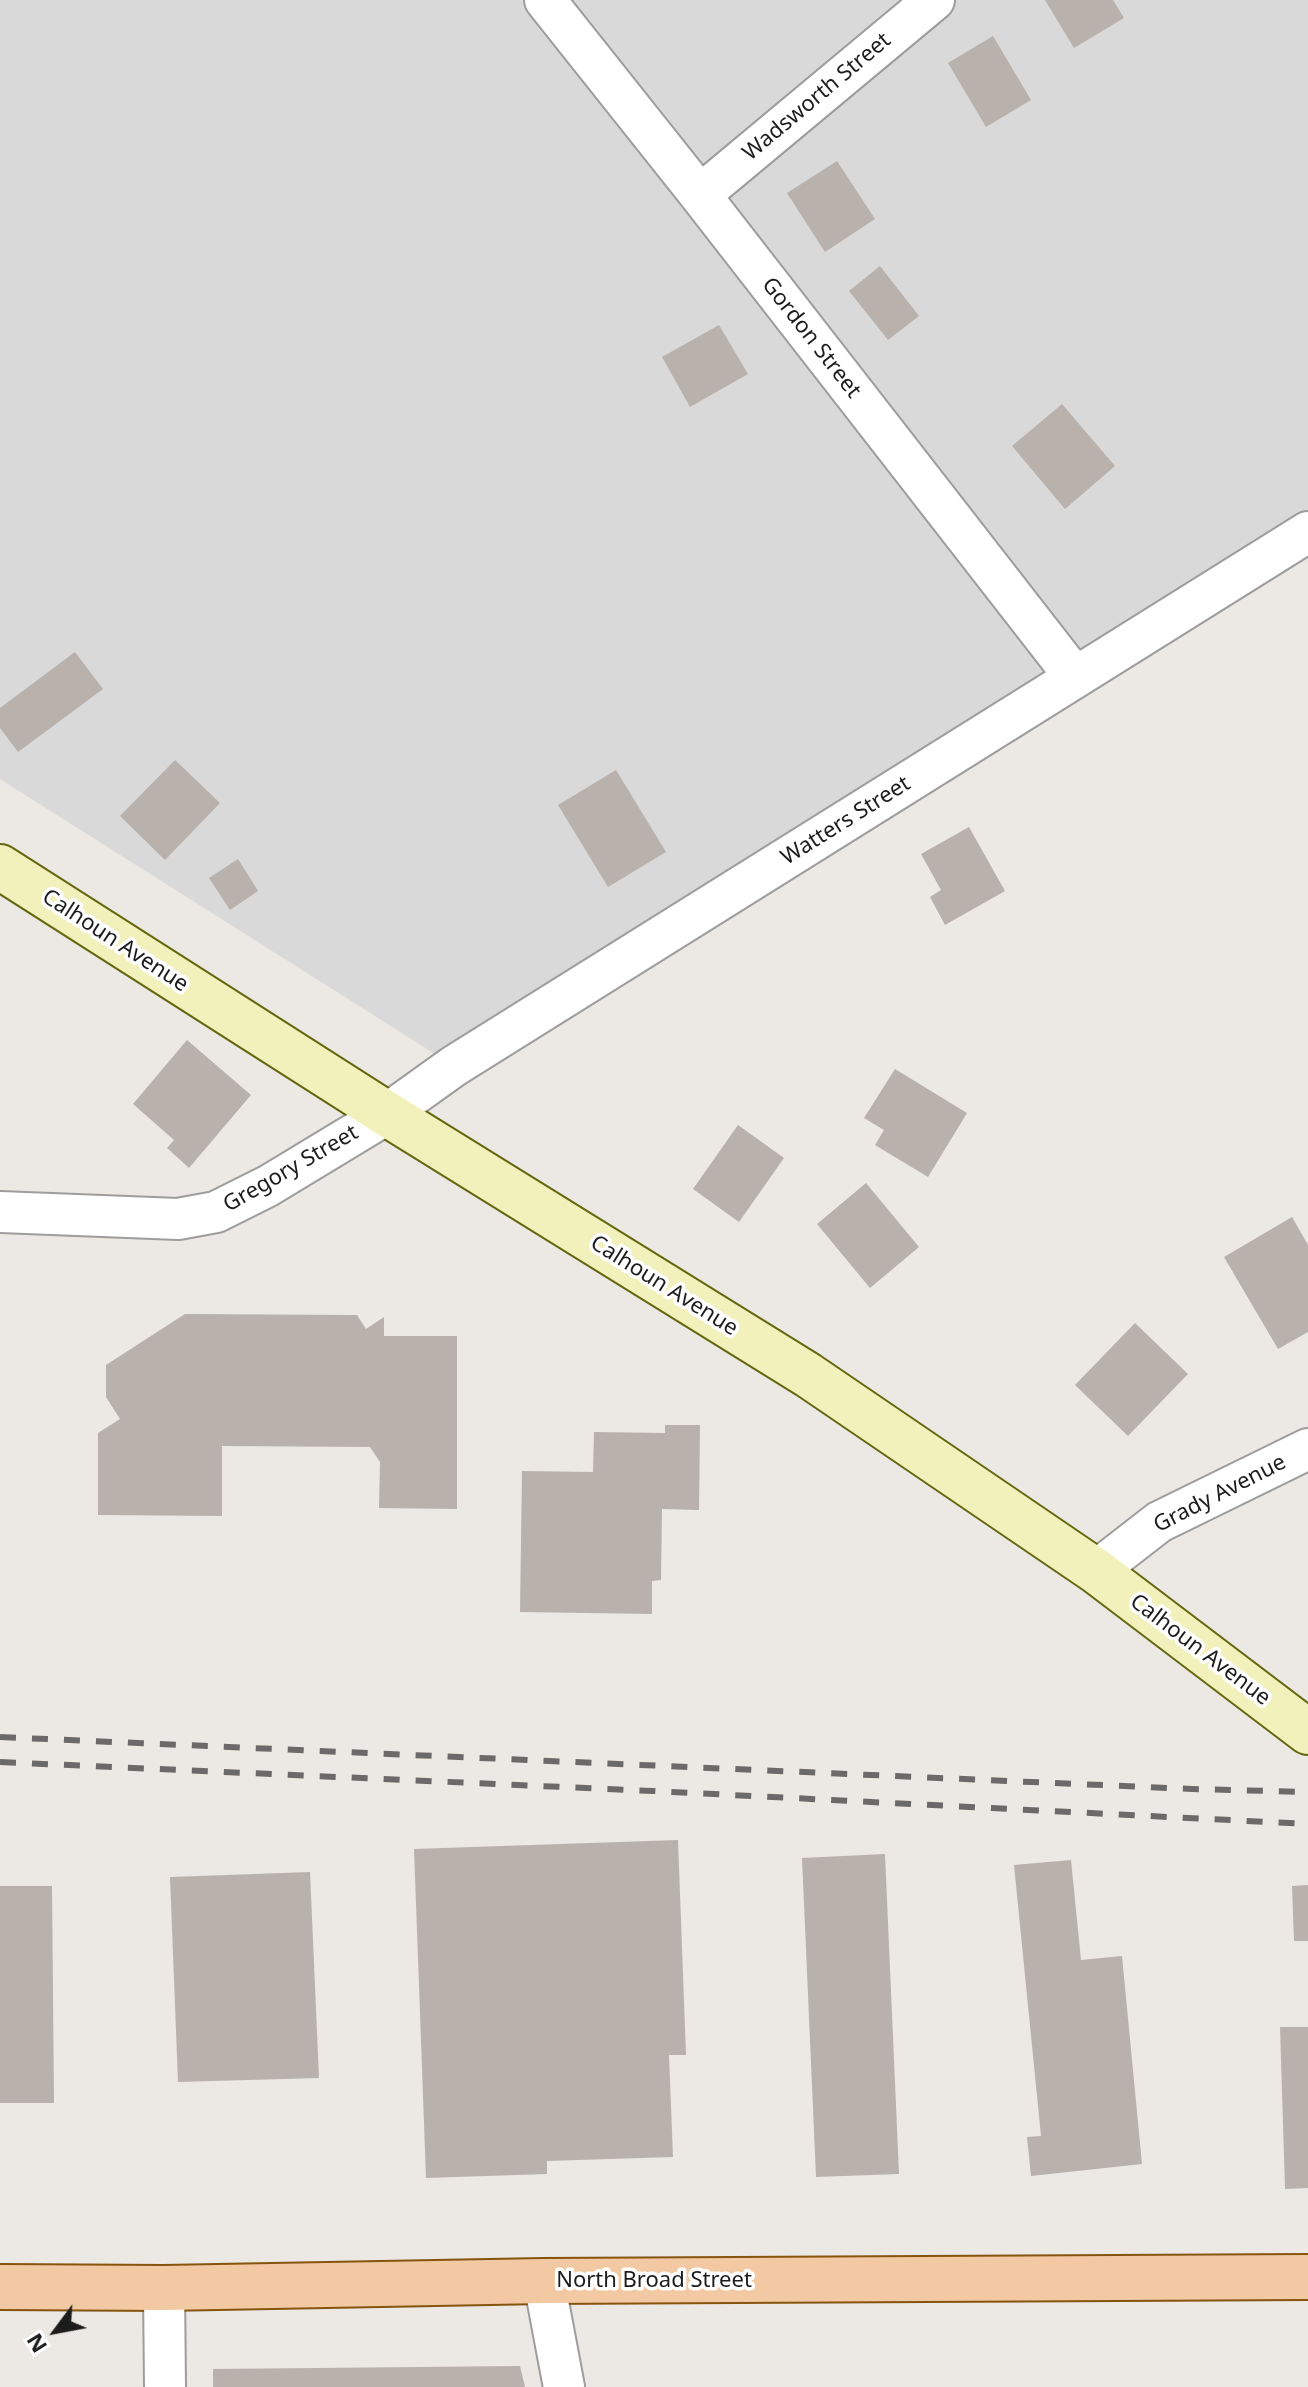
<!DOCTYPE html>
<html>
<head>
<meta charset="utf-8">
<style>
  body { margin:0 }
  #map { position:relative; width:1308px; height:2387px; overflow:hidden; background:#ece8e3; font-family:"Noto Sans",sans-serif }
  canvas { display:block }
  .north { position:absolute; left:16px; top:2291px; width:80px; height:80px; -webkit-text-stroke:6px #fff; paint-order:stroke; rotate:238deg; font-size:22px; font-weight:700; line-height:32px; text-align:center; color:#1c1c1c }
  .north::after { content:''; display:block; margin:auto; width:28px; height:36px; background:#1c1c1c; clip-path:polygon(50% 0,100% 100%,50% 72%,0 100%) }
</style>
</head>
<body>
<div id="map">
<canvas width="1308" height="2387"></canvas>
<div class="north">N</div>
</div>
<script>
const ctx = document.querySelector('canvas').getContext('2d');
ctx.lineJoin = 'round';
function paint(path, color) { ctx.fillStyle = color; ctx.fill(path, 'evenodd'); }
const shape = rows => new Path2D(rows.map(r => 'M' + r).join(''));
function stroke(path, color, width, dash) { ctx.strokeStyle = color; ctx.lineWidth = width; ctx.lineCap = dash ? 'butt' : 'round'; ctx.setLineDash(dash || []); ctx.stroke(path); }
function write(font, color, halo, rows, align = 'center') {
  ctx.font = font + ' "Noto Sans",sans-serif'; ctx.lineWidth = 7; ctx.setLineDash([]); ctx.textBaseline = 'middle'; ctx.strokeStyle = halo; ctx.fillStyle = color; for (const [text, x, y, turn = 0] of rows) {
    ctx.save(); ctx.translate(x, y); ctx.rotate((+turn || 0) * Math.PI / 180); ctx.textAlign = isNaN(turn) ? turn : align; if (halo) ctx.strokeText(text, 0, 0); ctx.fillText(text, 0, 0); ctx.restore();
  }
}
paint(shape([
  [0,0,1308,0,1308,532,454,1066,0,779]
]), '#dad9d9');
paint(shape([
  [1045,0,1113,0,1124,18,1074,48],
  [993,36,1031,100,986,127,948,63],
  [837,161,875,219,825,252,787,193],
  [880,266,919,316,888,340,849,291],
  [719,325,748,374,690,407,662,357],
  [1062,404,1115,466,1065,509,1012,446],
  [75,652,103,689,18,752,0,728,0,708],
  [175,760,220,803,165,860,120,816],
  [616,770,666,852,608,887,558,805],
  [969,827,1005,891,945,925,930,897,941,890,921,854],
  [238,859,258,891,230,910,209,878],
  [187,1040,251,1095,189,1168,167,1148,174,1140,133,1104],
  [895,1069,967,1113,928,1177,875,1145,884,1130,864,1118],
  [738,1125,784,1158,739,1222,693,1189],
  [866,1183,919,1247,870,1288,817,1224],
  [1292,1217,1308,1245,1308,1332,1278,1349,1224,1257],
  [185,1314,357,1315,366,1329,384,1317,384,1336,457,1336,457,1509,379,1508,380,1462,370,1447,222,1446,222,1516,98,1515,98,1433,120,1419,106,1397,106,1365],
  [1135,1323,1188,1374,1128,1436,1075,1385],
  [665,1425,700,1425,699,1510,662,1509,661,1580,652,1581,652,1614,520,1612,522,1471,593,1472,594,1432,665,1433],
  [678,1840,686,2055,669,2055,673,2157,547,2161,547,2174,426,2178,414,1849],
  [885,1854,899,2174,816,2177,802,1858],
  [1071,1860,1081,1960,1122,1956,1142,2164,1031,2176,1027,2137,1041,2136,1014,1865],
  [310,1872,319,2078,178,2082,170,1877],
  [1308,1885,1308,1941,1294,1941,1292,1886],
  [0,1886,52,1886,54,2103,0,2103],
  [1280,2027,1308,2027,1308,2188,1285,2189],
  [520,2366,525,2387,213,2387,213,2369]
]), '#b9b1ac');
const street = shape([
  [545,0,700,195,1075,677],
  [700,195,934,0],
  [0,1212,178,1219,216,1212,268,1186,387,1114,454,1066,1308,532],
  [1096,1571,1159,1522,1308,1449],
  [544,2281,564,2387],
  [164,2288,165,2387]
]);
const secondary = shape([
  [0,867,387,1114,808,1375,1096,1571,1308,1732]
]);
const primary = shape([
  [0,2287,164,2288,544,2281,1308,2277]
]);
stroke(street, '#9d9d9d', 44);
stroke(secondary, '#65670f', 48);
stroke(primary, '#85540f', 48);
stroke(street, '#fff', 40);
stroke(secondary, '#f2f0bb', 44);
stroke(primary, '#f2c9a2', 44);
stroke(shape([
  [0,1737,1192,1789,1308,1792],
  [0,1762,653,1791,1308,1824]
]), '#6a6a6a', 6, [16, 16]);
write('22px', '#1c1c1c', '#fff', [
  ["Wadsworth Street",817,97,-40],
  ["Gordon Street",811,338,52],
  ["Watters Street",846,821,-32],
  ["Calhoun Avenue",115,941,33],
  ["Gregory Street",291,1169,-30],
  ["Calhoun Avenue",664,1286,32],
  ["Grady Avenue",1220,1494,-27],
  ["Calhoun Avenue",1200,1650,37],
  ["North Broad Street",654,2281]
]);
</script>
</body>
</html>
